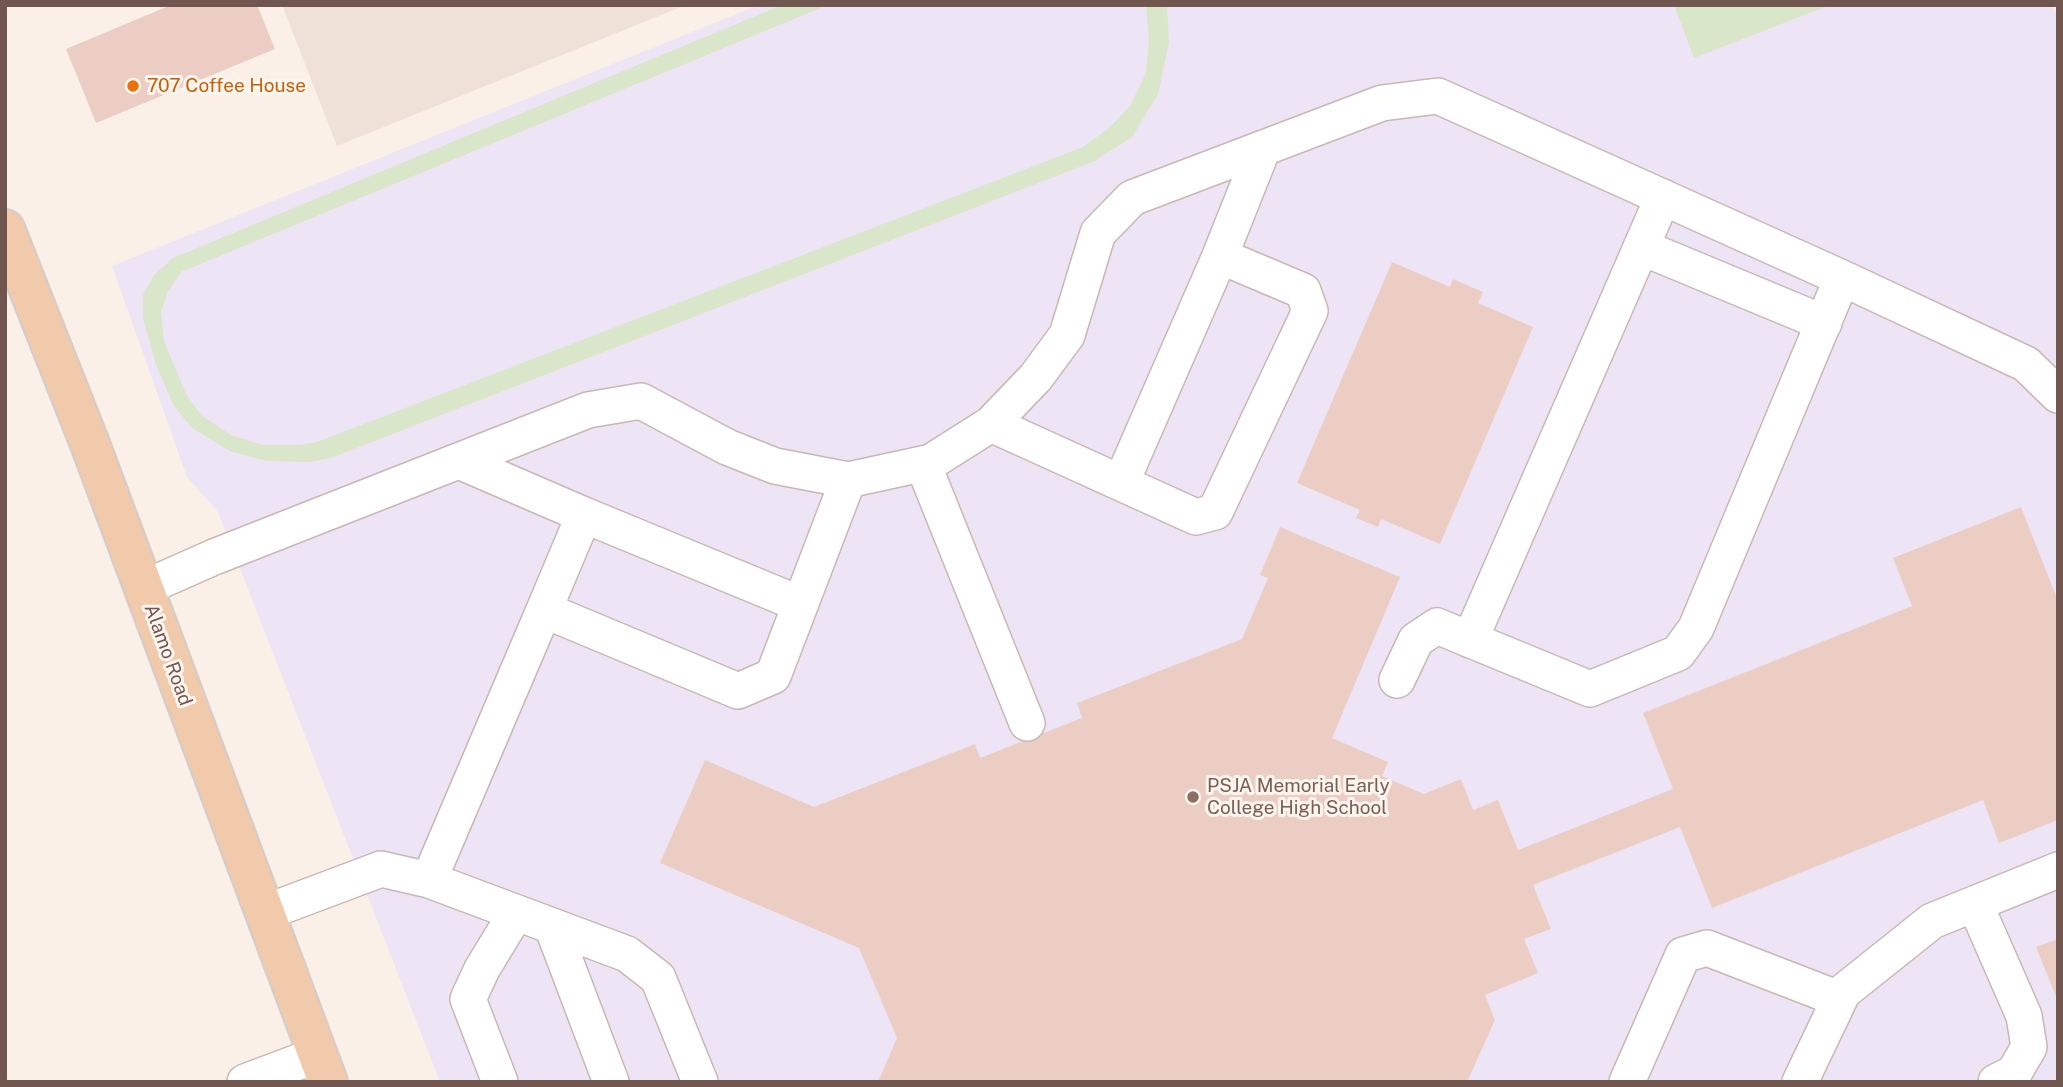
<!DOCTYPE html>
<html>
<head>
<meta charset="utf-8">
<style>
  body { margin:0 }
  #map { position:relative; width:2063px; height:1087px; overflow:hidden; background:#faf0e8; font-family:"Public Sans",sans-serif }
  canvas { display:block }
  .frame { position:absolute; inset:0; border:7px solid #715650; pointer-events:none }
</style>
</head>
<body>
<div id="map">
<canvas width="2063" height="1087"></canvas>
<div class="frame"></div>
</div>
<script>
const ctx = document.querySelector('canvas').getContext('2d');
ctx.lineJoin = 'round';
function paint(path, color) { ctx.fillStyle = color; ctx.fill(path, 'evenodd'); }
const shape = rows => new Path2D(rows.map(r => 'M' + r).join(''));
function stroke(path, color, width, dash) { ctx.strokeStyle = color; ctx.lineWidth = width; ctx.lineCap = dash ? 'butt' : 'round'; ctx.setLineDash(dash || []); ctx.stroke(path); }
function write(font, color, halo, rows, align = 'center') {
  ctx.font = font + ' "Public Sans",sans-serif'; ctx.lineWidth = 6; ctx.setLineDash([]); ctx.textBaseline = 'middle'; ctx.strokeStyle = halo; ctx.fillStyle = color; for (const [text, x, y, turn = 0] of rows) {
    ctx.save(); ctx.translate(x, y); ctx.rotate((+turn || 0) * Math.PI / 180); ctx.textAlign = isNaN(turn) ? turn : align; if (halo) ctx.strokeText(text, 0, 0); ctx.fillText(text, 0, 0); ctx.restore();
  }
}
paint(shape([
  [282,5,686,5,337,146]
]), '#f0e1d8');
paint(shape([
  [759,5,2053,5,2058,16,2058,1082,440,1082,218,512,187,477,112,266]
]), '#ede5f6');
paint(shape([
  [782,5,828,5,181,272,168,291,161,312,164,341,186,394,201,415,231,435,263,445,300,445,317,442,1083,147,1109,128,1130,106,1146,73,1149,39,1146,5,1167,5,1169,43,1158,94,1132,137,1095,161,331,458,310,462,266,461,230,451,192,428,174,406,156,365,143,319,143,295,154,275,173,258],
  [1674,5,1830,5,1694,58]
]), '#d9e6c9');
paint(shape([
  [171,5,257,5,275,49,96,123,66,49],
  [1392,262,1450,287,1453,279,1483,292,1478,303,1533,327,1440,544,1381,519,1378,527,1356,518,1360,510,1297,483],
  [2021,507,2058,601,2058,820,1999,843,1983,800,1712,908,1680,827,1533,885,1551,929,1524,939,1538,973,1485,995,1495,1020,1467,1082,878,1082,897,1038,859,948,660,863,705,760,814,807,975,744,980,758,1082,718,1077,703,1242,639,1268,578,1260,575,1280,527,1400,577,1332,738,1388,762,1382,776,1424,794,1461,779,1473,810,1498,800,1518,850,1673,789,1643,713,1912,606,1893,558],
  [2058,939,2058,1001,2036,947]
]), '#eccdc4');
const minor = shape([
  [1641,247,1824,323],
  [1220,256,1263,148],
  [991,424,1121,483,1196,517,1215,512,1310,311,1303,291,1220,256,1121,483],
  [459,461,584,515,544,610,738,691,773,676,848,480],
  [923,464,1027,723],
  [584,515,800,604],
  [144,588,214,557,588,410,641,401,727,447,775,466,848,480,931,462,991,424,1036,377,1067,335,1098,233,1132,198,1382,103,1438,96,1842,278,2026,364,2058,395],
  [1470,640,1663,197],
  [1397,680,1416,640,1437,626,1590,689,1678,653,1696,628,1842,278],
  [429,880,627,954,658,978,700,1082],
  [1975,904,2024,1016,2029,1047,2014,1073,1996,1082],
  [264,913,381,869,429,880,544,610],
  [552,926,611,1082],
  [245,1082,317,1055],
  [500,1082,468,999,482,969,516,913],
  [1627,1082,1683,955,1707,948,1839,999],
  [1800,1082,1843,992,1932,921,2058,870]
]);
const major = shape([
  [5,229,90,444,328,1082]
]);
stroke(minor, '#cab7b0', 38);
stroke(major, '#d4ccca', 42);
stroke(minor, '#fff', 35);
stroke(major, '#f0caaa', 38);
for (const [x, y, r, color] of [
  [133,86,7,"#e8710a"],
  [1193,797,7,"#8d6e63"]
]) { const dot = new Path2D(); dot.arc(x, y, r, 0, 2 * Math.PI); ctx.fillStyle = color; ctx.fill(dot); stroke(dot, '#fdf5ee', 2.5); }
write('19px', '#c56008', '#fdf5ee', [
  ["707 Coffee House",147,86]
], 'left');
write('19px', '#715650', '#fdf5ee', [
  ["Alamo Road",168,655,70]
]);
write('19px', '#785e54', '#fdf5ee', [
  ["PSJA Memorial Early",1207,786],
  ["College High School",1207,808]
], 'left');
</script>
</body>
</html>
